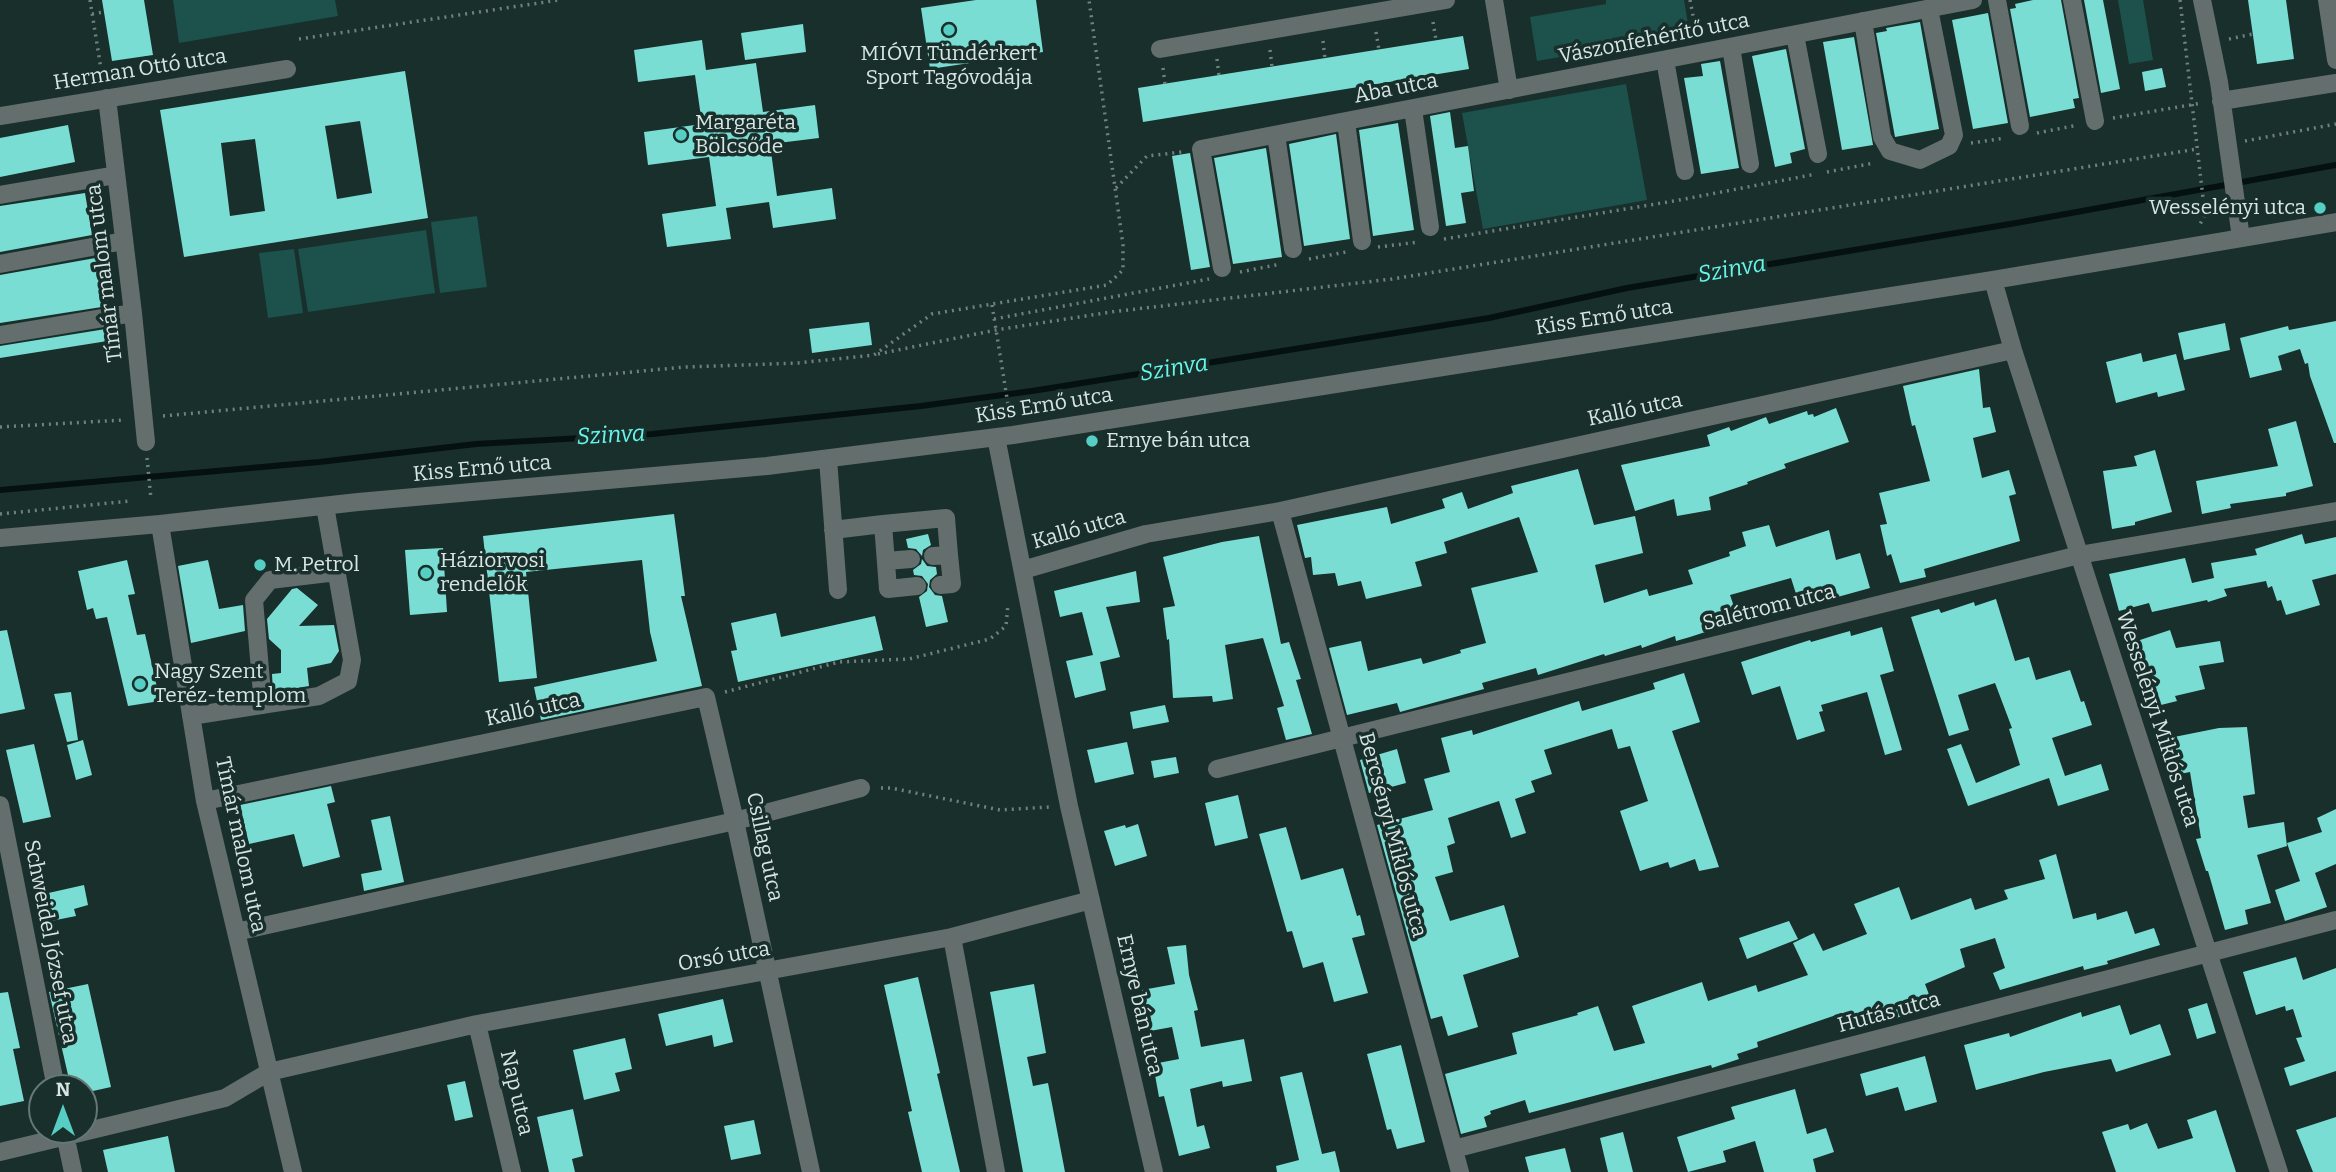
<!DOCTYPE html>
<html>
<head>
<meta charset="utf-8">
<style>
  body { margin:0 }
  #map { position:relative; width:2336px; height:1172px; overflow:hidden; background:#182f2c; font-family:Bitter,serif }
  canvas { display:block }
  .north { position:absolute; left:28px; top:1074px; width:70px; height:70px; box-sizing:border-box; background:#182f2c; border:2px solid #647875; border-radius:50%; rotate:0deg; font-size:19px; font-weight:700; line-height:28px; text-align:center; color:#d7e5e3 }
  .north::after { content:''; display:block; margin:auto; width:24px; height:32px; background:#56cec3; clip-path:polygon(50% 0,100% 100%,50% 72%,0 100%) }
</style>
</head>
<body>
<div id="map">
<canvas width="2336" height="1172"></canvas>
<div class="north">N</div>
</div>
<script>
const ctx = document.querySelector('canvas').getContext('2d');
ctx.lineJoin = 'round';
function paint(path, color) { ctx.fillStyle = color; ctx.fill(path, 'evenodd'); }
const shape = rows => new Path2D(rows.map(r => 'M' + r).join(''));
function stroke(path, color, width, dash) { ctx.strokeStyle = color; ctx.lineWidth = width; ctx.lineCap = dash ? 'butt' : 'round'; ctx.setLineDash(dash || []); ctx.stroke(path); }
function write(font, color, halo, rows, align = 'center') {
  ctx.font = font + ' Bitter,serif'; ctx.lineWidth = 7; ctx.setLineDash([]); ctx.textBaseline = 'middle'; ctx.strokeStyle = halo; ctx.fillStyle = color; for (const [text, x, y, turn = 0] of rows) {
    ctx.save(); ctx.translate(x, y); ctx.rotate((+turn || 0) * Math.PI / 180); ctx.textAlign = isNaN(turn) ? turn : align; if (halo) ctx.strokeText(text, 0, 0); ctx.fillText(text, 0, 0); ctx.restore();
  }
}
paint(shape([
  [173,0,335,0,338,16,179,43],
  [1606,0,1684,0,1690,35,1537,61,1530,17,1606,4],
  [2118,0,2143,0,2153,60,2129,64],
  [1626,84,1647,200,1483,229,1462,113],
  [477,216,487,287,440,293,431,222],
  [426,230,435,293,308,312,298,249],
  [294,249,303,313,268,318,259,253]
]), '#1c514c');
stroke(shape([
  [0,490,319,462,476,444,652,434,921,406,1032,391,1489,318,1627,288,2016,223,2336,165]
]), '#051110', 6);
paint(shape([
  [102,0,144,0,153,55,112,61],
  [976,0,1036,0,1043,52,930,69,921,8],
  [2033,0,2061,0,2079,98,2073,99,2075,108,2030,117,2010,9,2016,8,2015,4],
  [2084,0,2103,0,2120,89,2101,93],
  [2248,0,2286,0,2294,59,2257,64],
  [1988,13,2008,123,1973,129,1952,20],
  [1920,22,1939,129,1895,137,1876,33,1887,31,1886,28],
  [803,24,806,52,745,60,741,33],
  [1463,36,1469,69,1143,122,1138,88],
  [1854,37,1873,145,1842,150,1823,42],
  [702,40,706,70,756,63,763,112,815,105,819,138,770,144,777,196,832,188,836,219,773,228,769,202,726,208,731,239,667,247,662,214,716,206,709,157,648,165,644,132,702,124,695,75,638,82,634,50],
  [1786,49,1805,149,1790,153,1792,163,1775,167,1752,56],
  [1720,61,1739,168,1701,174,1684,78,1703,76,1701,64],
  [2162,68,2166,87,2145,91,2142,72],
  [405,71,428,218,184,257,160,110],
  [360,121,372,193,337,199,325,126],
  [255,139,265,211,230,216,221,143],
  [1450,112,1455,148,1468,146,1474,191,1461,193,1466,223,1446,226,1430,116],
  [1398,123,1414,230,1373,236,1359,130],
  [68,125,75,162,0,177,0,138],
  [1336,134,1350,239,1304,246,1289,144],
  [1266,148,1282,257,1233,264,1214,158],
  [1190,153,1210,267,1191,270,1172,156],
  [85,193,92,235,0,252,0,206],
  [101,257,108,306,0,323,0,275],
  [2336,321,2336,443,2334,443,2310,376,2308,363,2305,364,2300,349,2278,356,2282,370,2250,378,2240,338,2288,326,2289,330],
  [869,322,872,345,812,353,809,329],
  [2225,323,2230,350,2184,360,2178,333],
  [112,328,114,340,0,358,0,346],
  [2141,353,2143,362,2176,354,2185,390,2158,397,2157,392,2116,403,2106,362],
  [1979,369,1983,408,1990,407,1996,432,1973,438,1982,478,2009,470,2016,494,2009,496,2020,541,1924,569,1926,577,1900,583,1891,554,1887,556,1880,525,1887,524,1879,493,1930,481,1915,425,1912,426,1903,386],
  [1836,408,1849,442,1784,464,1786,468,1747,482,1748,484,1709,497,1711,510,1677,516,1674,499,1635,511,1621,465,1710,446,1707,435,1729,427,1731,431,1766,417,1769,424,1807,411,1808,415,1813,414,1814,417],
  [2296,421,2313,486,2286,493,2286,496,2230,504,2231,508,2202,514,2196,481,2278,466,2268,429],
  [2155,450,2172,512,2135,522,2135,525,2112,529,2103,471,2137,466,2134,456],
  [1578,469,1594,525,1635,516,1643,553,1595,565,1604,603,1647,589,1649,596,1693,584,1688,570,1730,556,1729,552,1746,546,1742,532,1769,525,1776,547,1829,530,1836,560,1860,553,1870,588,1834,598,1830,586,1797,597,1791,578,1730,595,1739,621,1690,637,1676,641,1675,636,1642,648,1641,645,1605,656,1604,654,1538,675,1536,668,1482,683,1484,689,1400,712,1397,703,1347,715,1329,648,1361,641,1368,671,1421,658,1423,664,1461,653,1460,650,1486,643,1471,588,1538,572,1519,517,1444,542,1447,553,1415,562,1422,586,1366,599,1361,581,1338,586,1335,573,1313,575,1311,557,1305,558,1297,525,1387,507,1391,524,1445,508,1442,499,1462,492,1468,509,1513,493,1511,486],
  [674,514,685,596,681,596,702,686,541,720,534,687,657,661,650,632,642,560,526,572,537,678,499,682,483,536],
  [928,534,931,545,923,550,922,556,916,549,908,548,906,539],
  [2302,534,2305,544,2336,537,2336,574,2312,580,2320,605,2286,615,2281,600,2277,601,2272,586,2268,588,2266,581,2224,589,2227,596,2208,602,2207,600,2152,612,2149,603,2119,611,2109,574,2185,558,2192,583,2214,578,2211,563,2257,555,2255,549],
  [1259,536,1281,644,1289,642,1301,679,1296,680,1312,734,1286,740,1277,708,1284,706,1263,638,1225,645,1233,699,1213,702,1212,696,1173,698,1169,639,1167,640,1163,608,1175,606,1163,557,1222,542],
  [443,548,447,612,410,615,405,550],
  [922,559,927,566,936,567,937,574,930,580,929,587,935,595,942,596,948,622,926,627,919,597,927,591,928,584,922,576,914,575,913,570,921,564],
  [127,560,135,594,128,595,137,635,145,634,160,701,128,706,107,617,96,619,93,608,87,610,78,571],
  [208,560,219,609,243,605,245,631,191,643,178,566],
  [1136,571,1140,602,1106,607,1120,657,1100,662,1106,690,1075,698,1066,661,1093,655,1082,612,1060,617,1054,591],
  [297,588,318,605,299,626,334,625,339,651,331,663,307,668,309,686,273,692,272,674,281,673,281,650,269,639,267,619,292,589],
  [1996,599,2015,661,2029,657,2036,680,2070,670,2081,702,2084,701,2092,725,2052,738,2065,776,2101,764,2109,790,2058,806,2049,778,1968,806,1947,749,1961,744,1976,783,2020,765,2009,729,2012,728,1995,683,1958,695,1969,730,1949,736,1911,617,1939,609,1941,613,1974,602,1975,606],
  [776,613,781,637,875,616,883,650,738,682,731,651,737,650,731,623],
  [1882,627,1894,671,1880,675,1902,750,1885,755,1867,692,1821,705,1823,711,1819,712,1825,731,1797,740,1780,686,1752,695,1741,662,1810,640,1811,642,1850,631,1851,636],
  [7,630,25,709,0,714,0,631],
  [2170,630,2176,648,2220,641,2224,662,2199,666,2205,689,2175,696,2177,701,2153,707,2134,642],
  [1684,673,1700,722,1672,731,1719,867,1699,871,1695,859,1670,868,1668,862,1640,871,1620,811,1648,801,1630,746,1618,749,1612,729,1544,750,1552,774,1531,781,1535,792,1515,799,1526,833,1511,838,1499,801,1448,818,1455,843,1447,846,1453,872,1435,877,1450,921,1504,905,1519,957,1463,975,1478,1027,1448,1036,1442,1016,1431,1019,1377,825,1433,810,1424,779,1450,772,1441,738,1472,730,1473,735,1579,701,1582,711,1655,689,1653,683],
  [71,692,78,740,67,742,54,694],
  [1165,705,1169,722,1133,729,1130,712],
  [2247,727,2255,794,2243,796,2248,828,2284,822,2287,846,2257,855,2271,903,2245,910,2248,924,2225,930,2208,871,2206,871,2196,839,2201,838,2190,772,2180,774,2174,737,2219,728],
  [83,740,92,775,76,780,67,745],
  [1127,742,1134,774,1095,783,1087,750],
  [34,744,51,817,23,823,6,750],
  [1397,749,1406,783,1369,793,1360,760],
  [1176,757,1179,773,1154,778,1151,761],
  [331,786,335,802,327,804,340,857,303,867,294,834,249,844,240,805],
  [1238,795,1248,838,1215,846,1205,803],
  [2336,809,2336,864,2315,873,2327,907,2285,921,2275,890,2300,881,2287,843,2322,832,2317,818],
  [390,816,404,882,364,891,361,874,382,870,371,820],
  [1138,824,1147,856,1115,866,1104,831,1125,825,1126,828],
  [1286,827,1301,880,1343,868,1357,916,1360,915,1365,935,1352,938,1368,993,1334,1002,1323,962,1303,968,1292,931,1287,932,1259,834],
  [2056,854,2073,919,2096,913,2097,920,2127,911,2135,934,2154,928,2160,945,2107,961,2108,964,2084,970,2083,966,2000,990,1993,973,2005,968,1995,938,1960,949,1965,967,1925,984,1933,1005,1885,1022,1882,1014,1849,1028,1842,1013,1757,1042,1758,1047,1737,1054,1739,1059,1712,1068,1711,1065,1529,1113,1525,1100,1490,1111,1491,1114,1484,1117,1487,1127,1461,1134,1445,1074,1517,1054,1512,1033,1578,1015,1577,1013,1598,1006,1614,1051,1645,1043,1632,1006,1702,982,1708,1001,1756,985,1758,992,1808,975,1793,943,1814,933,1823,951,1867,934,1854,904,1899,887,1911,920,1971,898,1975,910,2008,899,2004,890,2045,879,2039,860],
  [84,885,88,905,74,909,76,916,41,923,35,896],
  [1789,921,1798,939,1747,959,1739,938],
  [1186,945,1189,975,1198,1010,1194,1011,1201,1047,1244,1039,1252,1081,1223,1087,1222,1081,1190,1089,1197,1127,1204,1125,1210,1148,1179,1156,1164,1096,1159,1097,1153,1064,1179,1059,1172,1027,1150,1031,1142,990,1175,984,1167,947],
  [2296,957,2303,980,2336,968,2336,1071,2290,1086,2284,1068,2305,1061,2296,1038,2302,1037,2293,1009,2286,1011,2285,1006,2256,1015,2243,972],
  [918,977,940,1073,937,1074,960,1172,922,1172,908,1112,912,1111,884,985],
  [88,984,111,1087,84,1093,84,1088,71,1088,49,992],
  [1034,984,1046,1053,1027,1057,1033,1086,1048,1083,1065,1172,1023,1172,990,992],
  [8,992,20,1048,13,1049,24,1101,0,1106,0,993],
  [723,999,733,1042,714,1047,712,1035,666,1046,658,1014],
  [2207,1003,2216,1033,2197,1039,2188,1009],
  [2120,1005,2130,1035,2160,1024,2171,1055,2116,1072,2111,1059,2044,1072,1976,1090,1964,1045,2009,1033,2010,1037,2081,1012,2082,1017],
  [625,1038,632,1069,615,1073,620,1091,584,1100,573,1050],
  [1401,1045,1425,1142,1397,1149,1391,1129,1387,1130,1367,1054],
  [1925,1056,1937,1102,1905,1111,1898,1087,1866,1096,1860,1074],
  [1302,1072,1322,1154,1335,1151,1340,1172,1277,1172,1276,1166,1299,1160,1280,1077],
  [465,1081,473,1117,455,1121,447,1085],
  [1795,1089,1807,1134,1826,1128,1834,1152,1813,1159,1816,1172,1764,1172,1755,1141,1723,1151,1726,1162,1688,1172,1677,1137,1735,1119,1731,1107],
  [573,1109,583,1156,572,1159,575,1172,549,1172,537,1117],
  [2216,1110,2236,1172,2116,1172,2102,1132,2128,1124,2130,1130,2147,1123,2158,1149,2193,1138,2187,1120],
  [2336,1117,2336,1172,2313,1172,2296,1130],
  [754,1120,761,1154,731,1160,724,1126],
  [1623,1132,1633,1172,1608,1172,1600,1138],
  [168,1136,175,1172,108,1172,103,1150],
  [1565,1148,1571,1172,1529,1172,1525,1157]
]), '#7addd3');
stroke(shape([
  [90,0,101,69],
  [1690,0,1697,36],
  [2180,0,2205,215,2199,226],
  [92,14,104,12],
  [1433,22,1436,40],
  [1376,32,1379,50],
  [299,39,559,0],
  [2229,39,2253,34],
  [1323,41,1325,59],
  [1270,50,1272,67],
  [1217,59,1219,76],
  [1163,68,1165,84],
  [2113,118,2202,103],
  [2037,133,2078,125],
  [2245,141,2336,124],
  [1971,143,2005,138],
  [1827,172,1874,163],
  [1116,188,1147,156,1182,152],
  [1444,239,1674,201,1816,174],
  [1378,247,1419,242],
  [1309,259,1346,252],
  [1240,272,1281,264],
  [992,305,1010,417],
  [994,319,1209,279],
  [878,354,996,330,1111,312,1392,279,2197,149],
  [163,416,685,367,798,363,874,355,932,314,1107,285,1123,270,1123,245,1089,0],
  [0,427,124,420],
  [147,458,151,499],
  [0,514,130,501],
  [725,692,839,662,909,659,990,639,1006,626,1008,604],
  [881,788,891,788,1000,810,1049,807]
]), '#6f8280', 3.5, [2, 5]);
stroke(shape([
  [1494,0,1509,90],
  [1997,0,2020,126],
  [2072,0,2095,121],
  [2202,0,2219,82,2241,238],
  [2327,0,2336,60],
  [1863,21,1882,137,1890,151,1920,160,1949,146,1954,135,1929,9],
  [1795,35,1818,154],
  [1731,47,1750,164],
  [1160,49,1446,0],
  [1665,60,1685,171],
  [107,98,133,313,146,442],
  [2221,101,2336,83],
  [1413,109,1430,227],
  [0,116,287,69],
  [1346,122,1362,241],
  [1276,135,1293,249],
  [0,195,116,175],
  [0,264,124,241],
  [1222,268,1201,149,1973,0],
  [1993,280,2013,350,2279,1172],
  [0,335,133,313],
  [996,437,1069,806,1154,1172],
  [828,459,838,590],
  [1280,511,1460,1172],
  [160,524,205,801,293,1172],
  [883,524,946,518,949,555,933,556],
  [833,530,883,524,888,589,917,586],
  [0,538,160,524,358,502,767,466,1013,435,1993,280,2336,222],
  [886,561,911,559],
  [1023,570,1146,534,1280,511,2013,350],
  [940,585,952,584,949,555],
  [263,705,254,600,270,580,337,572],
  [191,716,319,696,348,681,352,660,325,506],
  [1217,769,2079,555,2336,511],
  [205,801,706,697,735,821,811,1172],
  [0,805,56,1088],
  [236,932,735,821,861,788],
  [952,937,1091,900],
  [477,1024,512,1172],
  [64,1130,73,1172],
  [1454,1149,2336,920],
  [0,1152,225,1098,269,1072,477,1024,952,937,996,1172]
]), '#636e6d', 18);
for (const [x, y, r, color] of [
  [949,30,7,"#56cec3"],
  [681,135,7,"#56cec3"],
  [2320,208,7,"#56cec3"],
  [1092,441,7,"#56cec3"],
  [260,565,7,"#56cec3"],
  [426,573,7,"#56cec3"],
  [140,684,7,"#56cec3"]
]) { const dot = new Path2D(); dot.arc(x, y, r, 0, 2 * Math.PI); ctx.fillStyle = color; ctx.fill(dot); stroke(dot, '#182f2c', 2.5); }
write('21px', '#d7e5e3', '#182f2c', [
  ["Vászonfehérítő utca",1654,39,-11],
  ["Herman Ottó utca",140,70,-9],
  ["Aba utca",1396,89,-11],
  ["Tímár malom utca",105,273,-97],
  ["Kiss Ernő utca",1604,318,-9],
  ["Kiss Ernő utca",1044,406,-9],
  ["Kalló utca",1635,410,-12],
  ["Kiss Ernő utca",482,469,-5],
  ["Kalló utca",1079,530,-16],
  ["Salétrom utca",1769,608,-14],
  ["Kalló utca",533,710,-12],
  ["Wesselényi Miklós utca",2157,719,72],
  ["Bercsényi Miklós utca",1392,835,75],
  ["Tímár malom utca",240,845,78],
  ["Csillag utca",764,847,78],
  ["Schweidel József utca",50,942,79],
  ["Orsó utca",724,957,-10],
  ["Ernye bán utca",1139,1005,77],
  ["Hutás utca",1889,1013,-15],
  ["Nap utca",516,1093,77]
]);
write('21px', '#d7e5e3', '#182f2c', [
  ["MIÓVI Tündérkert",949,54,"center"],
  ["Sport Tagóvodája",949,78,"center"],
  ["Margaréta",695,123],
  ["Bölcsőde",695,147],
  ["Wesselényi utca",2306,208,"right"],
  ["Ernye bán utca",1106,441],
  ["Háziorvosi",440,561],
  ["rendelők",440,585],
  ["M. Petrol",274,565],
  ["Nagy Szent",154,672],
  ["Teréz-templom",154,696]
], 'left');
write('italic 23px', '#67f6e9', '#182f2c', [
  ["Szinva",1732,270,-10],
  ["Szinva",1174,369,-9],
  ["Szinva",611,436,-3]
]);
</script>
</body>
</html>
